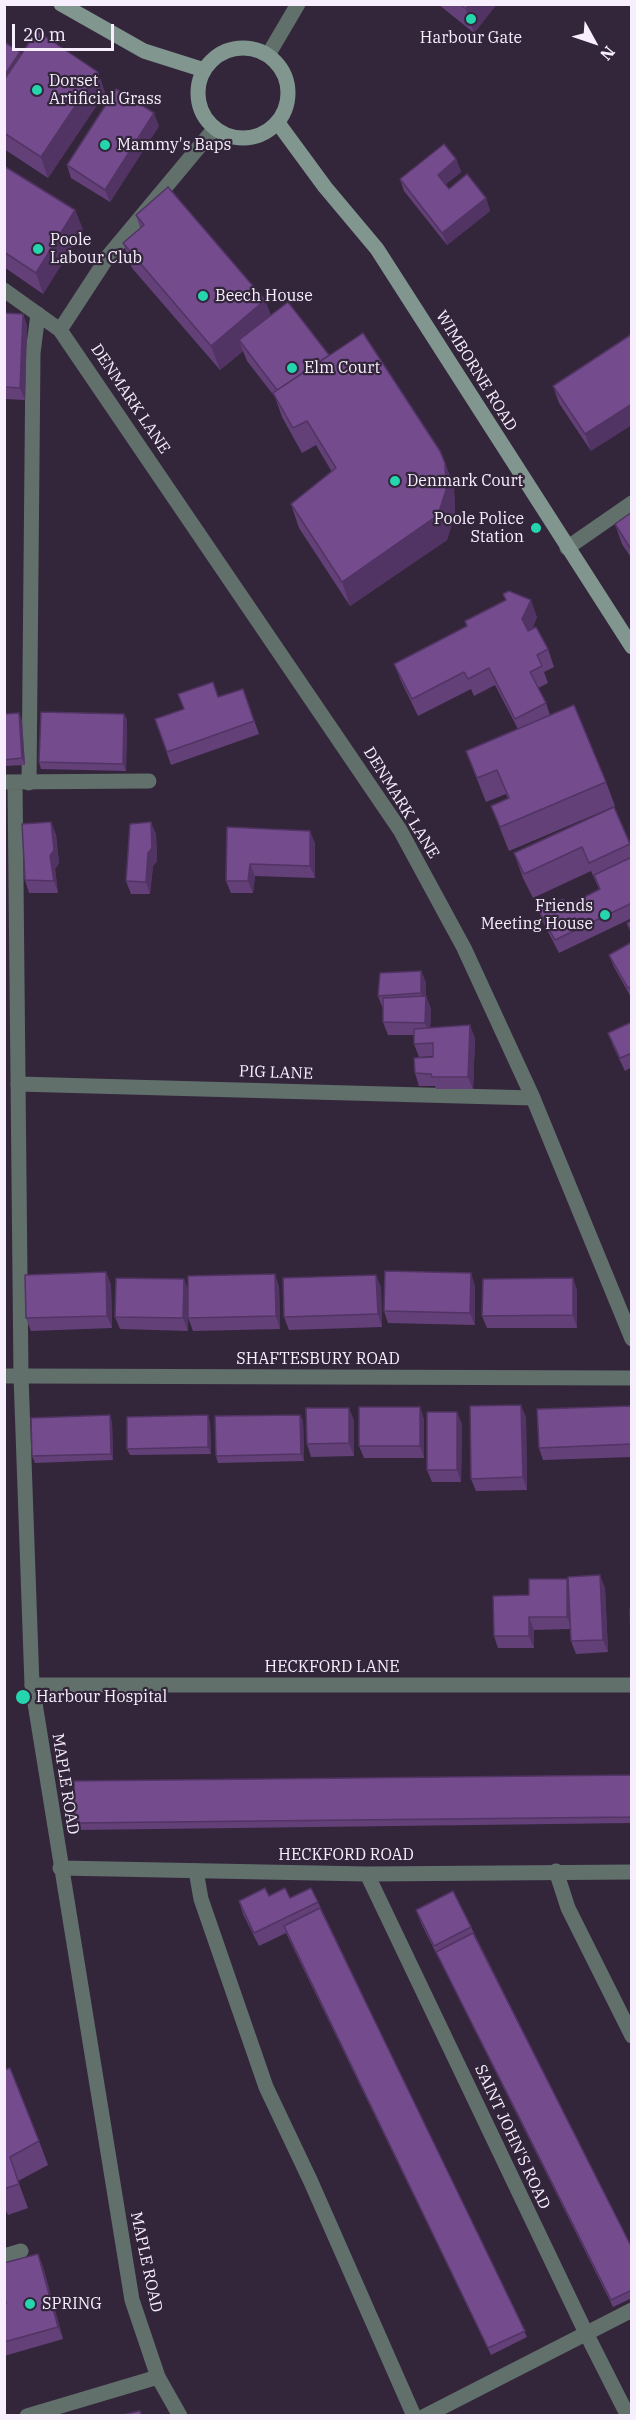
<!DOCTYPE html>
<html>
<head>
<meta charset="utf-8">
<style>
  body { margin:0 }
  #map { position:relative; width:636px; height:2420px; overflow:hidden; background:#33263b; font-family:"IBM Plex Serif",serif }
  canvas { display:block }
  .frame { position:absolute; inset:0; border:6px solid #f7effd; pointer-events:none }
  .north { position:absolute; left:564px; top:12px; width:60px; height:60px; -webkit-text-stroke:4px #33263b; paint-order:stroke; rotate:130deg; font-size:16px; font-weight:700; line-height:24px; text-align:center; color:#f7effd }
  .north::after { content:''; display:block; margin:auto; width:21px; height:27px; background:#f7effd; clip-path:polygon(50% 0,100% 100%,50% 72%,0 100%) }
  .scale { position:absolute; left:12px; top:24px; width:102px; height:27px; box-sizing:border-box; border:3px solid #f7effd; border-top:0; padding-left:8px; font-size:18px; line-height:21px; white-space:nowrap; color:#f7effd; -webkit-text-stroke:4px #33263b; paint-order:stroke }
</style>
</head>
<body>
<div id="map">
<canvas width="636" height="2420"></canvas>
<div class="frame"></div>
<div class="north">N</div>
<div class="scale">20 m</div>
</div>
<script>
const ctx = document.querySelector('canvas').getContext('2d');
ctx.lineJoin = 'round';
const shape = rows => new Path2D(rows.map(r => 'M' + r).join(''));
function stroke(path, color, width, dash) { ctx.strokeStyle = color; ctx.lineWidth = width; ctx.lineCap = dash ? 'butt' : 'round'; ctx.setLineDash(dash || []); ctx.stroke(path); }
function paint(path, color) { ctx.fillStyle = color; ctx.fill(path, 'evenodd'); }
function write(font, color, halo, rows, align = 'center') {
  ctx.font = font + ' "IBM Plex Serif",serif'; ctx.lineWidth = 4.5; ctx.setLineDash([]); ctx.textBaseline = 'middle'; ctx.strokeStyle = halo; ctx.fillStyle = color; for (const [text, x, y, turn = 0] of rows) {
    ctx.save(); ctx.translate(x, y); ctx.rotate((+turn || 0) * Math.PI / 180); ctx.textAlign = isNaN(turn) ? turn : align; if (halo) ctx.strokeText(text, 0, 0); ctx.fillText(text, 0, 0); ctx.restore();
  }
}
stroke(shape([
  [567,548,632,503],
  [29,783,33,353,38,314],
  [18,1084,533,1098],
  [32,1685,632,1685],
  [196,1871,201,1899,266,2087,311,2182,414,2416],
  [556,1871,568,1908,632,2036],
  [4,2256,21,2251],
  [425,2416,632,2310]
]), '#62706b', 15);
stroke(shape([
  [21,1376,632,1378]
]), '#62706b', 15);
stroke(shape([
  [268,55,298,4],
  [4,290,60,330,400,830,464,948,533,1098,632,1339],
  [60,330,109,255,214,129],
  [4,782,149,781],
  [15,782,21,1376,32,1685,132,2300,158,2377,180,2416],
  [4,1376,21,1376],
  [60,1868,367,1874,632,1872],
  [367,1874,586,2333,628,2416],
  [27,2416,158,2377]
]), '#62706b', 15);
stroke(shape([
  [61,4,144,51,204,70],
  '198 93a45 45 0 1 1 90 0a45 45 0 1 1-90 0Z',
  [278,123,325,187,377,249,632,647]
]), '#80968f', 15);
paint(shape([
  [438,4,497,4,474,33],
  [4,42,21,54,98,72,105,93,48,178,4,149],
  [159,126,110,202,71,178,67,165],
  [456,159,461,172,446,184,449,189,486,198,490,211,447,245,404,191,400,179],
  [4,166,75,210,83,230,43,294,4,267],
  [136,215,265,300,271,316,330,355,445,463,454,487,455,514,447,540,350,606,299,528,291,504,332,472,316,445,302,453,282,417,275,397,247,361,243,351,220,370,132,268,123,243,140,228],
  [23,314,27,326,25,400,5,399,4,387],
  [632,334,591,451,559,403,553,386],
  [632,512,632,559,622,544,615,524],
  [503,594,537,617,532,629,548,649,554,667,544,672,548,683,538,688,546,703,550,715,606,782,615,806,509,851,491,806,508,799,506,794,486,802,466,751,518,729,495,685,474,696,471,689,418,716,401,681,394,664,467,626,465,621,506,600],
  [243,689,259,734,171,765,155,719],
  [4,714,22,720,25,765,4,766],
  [124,714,127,720,126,771,41,769,39,762],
  [614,807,632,847,632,918,559,953,543,922,538,909,567,906,599,889,591,871,533,898,523,878,514,853],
  [51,822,56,835,59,863,55,869,58,893,29,893,25,880],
  [227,827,315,843,315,878,255,876,253,893,231,893,226,881],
  [156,834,157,861,153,866,150,894,131,894,126,881],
  [632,942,632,999,614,967,609,955],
  [421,971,426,983,426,996,431,1009,430,1028,475,1038,473,1089,436,1089,435,1086,419,1086,415,1073,433,1056,419,1057,414,1044,414,1035,388,1035,383,1022,383,1009,378,996],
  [632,1022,632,1067,625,1071,613,1046,608,1033],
  [106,1272,111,1285,112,1328,31,1331,26,1318],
  [275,1274,279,1287,280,1329,193,1331,188,1317,188,1331,120,1329,115,1317,188,1289],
  [376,1275,381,1288,382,1327,289,1330,284,1317],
  [573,1278,577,1291,577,1328,487,1328,482,1316],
  [475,1286,475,1325,388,1323,384,1311],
  [631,1406,632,1457,543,1460,539,1448],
  [420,1407,424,1420,424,1458,364,1458,359,1446],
  [300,1415,303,1421,304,1461,218,1463,216,1456],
  [526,1417,527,1490,476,1491,471,1479],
  [354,1420,354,1456,311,1457,307,1444],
  [112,1422,113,1460,35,1463,32,1456],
  [210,1422,211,1454,130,1455,127,1449],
  [462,1424,461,1482,432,1482,427,1470],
  [567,1579,569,1584,605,1588,608,1652,576,1654,571,1641,571,1629,534,1630,534,1648,498,1648,494,1636,529,1595],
  [632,1775,632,1823,77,1830,75,1823],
  [269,1896,318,1902,527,2337,491,2355,286,1933,259,1946,243,1914,239,1901],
  [416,1910,471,1927,632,2248,632,2298,613,2307,421,1923],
  [4,2070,39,2141,48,2165,18,2181,28,2208,8,2215,4,2207],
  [38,2254,43,2267,63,2339,4,2356,4,2304,6,2303]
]), '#644079');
paint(shape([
  [469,4,497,4,474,33,466,9],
  [20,52,25,65,4,96,4,76],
  [98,72,105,93,48,178,41,157],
  [154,113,159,126,110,202,105,190],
  [456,159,461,172,442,187,438,175],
  [486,198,490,211,447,245,442,233],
  [75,210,83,230,43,294,36,273],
  [265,300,274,324,239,340,243,351,220,370,211,346],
  [23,314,27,326,25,400,20,388],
  [632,404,632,425,591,451,585,434],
  [445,463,454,487,455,514,447,540,350,606,342,582],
  [531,600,537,617,529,637,522,619],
  [19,713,22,720,25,765,22,758],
  [124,714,127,720,126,771,123,764],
  [51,822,56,835,59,863,55,869,58,893,54,881,50,856],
  [151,822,156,834,157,861,153,866,150,894,146,882],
  [310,831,315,843,315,878,310,866],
  [250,864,255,876,253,893,248,881],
  [421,971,426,983,426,1005,426,996,431,1009,430,1036,425,1023,426,1006,421,993],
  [470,1025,475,1038,473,1089,468,1077],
  [106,1272,111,1285,112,1328,107,1316],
  [471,1273,475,1286,475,1325,470,1313],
  [275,1274,279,1287,280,1329,276,1316],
  [376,1275,381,1288,382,1327,378,1314],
  [573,1278,577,1291,577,1328,573,1315],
  [184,1279,189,1292,188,1331,183,1318],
  [521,1405,526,1417,527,1490,523,1477],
  [420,1407,424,1420,424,1458,420,1446],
  [349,1408,354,1420,354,1456,349,1443],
  [457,1412,462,1424,461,1482,457,1470],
  [110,1415,112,1422,113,1460,111,1454],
  [208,1415,210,1422,211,1454,208,1447],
  [300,1415,303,1421,304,1461,301,1454],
  [600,1575,605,1588,608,1652,603,1640],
  [567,1579,571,1591,572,1629,567,1617],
  [529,1617,534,1630,534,1648,529,1636],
  [38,2254,43,2267,63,2339,58,2327]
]), '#513463');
const building = shape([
  [460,4,469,4,466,9,460,4],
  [37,31,98,72,41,157,4,133,4,80,37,31],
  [4,42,20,52,4,76,4,42],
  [116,89,154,113,105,190,67,165,116,89],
  [444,144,456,159,438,175,449,189,467,174,486,198,442,233,400,179,444,144],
  [4,166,75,210,36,273,4,252,4,166],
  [168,187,265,300,211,346,123,243,144,225,136,215,168,187],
  [288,302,329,355,277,390,239,340,288,302],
  [4,313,23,314,20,388,4,387,4,313],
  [363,333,440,451,445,463,446,490,438,515,342,582,291,504,336,468,307,421,293,428,273,393,363,333],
  [632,334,632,404,585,434,553,386,632,334],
  [632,512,632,551,615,524,632,512],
  [509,591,531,600,522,619,528,631,536,627,548,649,537,655,542,666,530,672,546,703,515,719,489,668,468,679,464,672,412,699,394,664,467,626,465,621,506,600,503,594,509,591],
  [213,682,218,697,243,689,254,721,167,752,155,719,184,709,178,694,213,682],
  [574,705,606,782,500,827,491,806,509,798,497,770,477,778,466,751,574,705],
  [41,712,124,714,123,764,39,762,41,712],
  [19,713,22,758,4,760,4,714,19,713],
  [614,807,630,844,589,863,582,847,524,874,514,853,614,807],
  [51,822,54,850,50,856,54,881,25,880,22,824,51,822],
  [151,822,152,848,148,853,146,882,126,881,130,824,151,822],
  [227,827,310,831,310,866,250,864,248,881,226,881,227,827],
  [632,857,632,903,555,940,538,909,563,899,567,906,600,889,594,875,632,857],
  [632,921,632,934,627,923,632,921],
  [632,942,632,986,628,988,609,955,632,942],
  [421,971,421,993,378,996,380,973,421,971],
  [426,996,425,1023,383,1022,383,998,426,996],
  [632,1022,632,1053,620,1058,608,1033,632,1022],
  [470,1025,468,1077,432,1077,431,1074,415,1073,414,1058,433,1057,433,1043,414,1044,414,1029,470,1025],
  [385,1271,471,1273,470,1313,384,1311,385,1271],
  [106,1272,107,1316,26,1318,25,1275,106,1272],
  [275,1274,276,1316,188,1318,188,1276,275,1274],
  [376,1275,378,1314,284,1317,283,1278,376,1275],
  [116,1278,184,1279,183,1318,115,1317,116,1278],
  [573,1278,573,1315,482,1316,483,1279,573,1278],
  [521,1405,523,1477,471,1479,470,1406,521,1405],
  [631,1406,632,1444,539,1448,537,1409,631,1406],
  [359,1407,420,1407,420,1446,359,1446,359,1407],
  [306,1408,349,1408,349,1443,307,1444,306,1408],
  [427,1412,457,1412,457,1470,427,1470,427,1412],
  [110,1415,111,1454,32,1456,31,1418,110,1415],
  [208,1415,208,1447,127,1449,127,1417,208,1415],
  [300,1415,301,1454,216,1456,215,1416,300,1415],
  [600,1575,603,1640,571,1641,568,1577,600,1575],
  [529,1579,567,1579,567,1617,529,1617,529,1636,494,1636,493,1596,529,1595,529,1579],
  [630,1609,632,1609,632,1656,630,1609],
  [632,1775,632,1817,75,1823,74,1781,632,1775],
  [265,1888,269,1896,285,1888,290,1898,311,1888,318,1902,254,1933,239,1901,265,1888],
  [453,1891,471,1927,434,1946,416,1910,453,1891],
  [320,1908,525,2331,488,2348,284,1926,320,1908],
  [473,1933,632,2248,632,2290,611,2300,436,1952,473,1933],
  [10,2068,39,2141,10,2157,19,2184,4,2189,4,2070,10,2068],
  [38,2254,58,2327,4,2342,4,2304,6,2303,4,2296,4,2263,38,2254],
  [140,2411,141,2415,122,2415,140,2411]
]);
paint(building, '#744b8d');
stroke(building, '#513463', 1.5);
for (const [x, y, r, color] of [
  [471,19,6,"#25d5ae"],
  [37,90,6,"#25d5ae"],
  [105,145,6,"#25d5ae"],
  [38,249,6,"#25d5ae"],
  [203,296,6,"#25d5ae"],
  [292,368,6,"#25d5ae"],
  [395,481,6,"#25d5ae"],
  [536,528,6,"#25d5ae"],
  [605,915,6,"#25d5ae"],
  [23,1697,8,"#25d5ae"],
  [30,2304,6,"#25d5ae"]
]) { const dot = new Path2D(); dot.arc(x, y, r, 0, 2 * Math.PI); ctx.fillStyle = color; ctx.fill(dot); stroke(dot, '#33263b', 2); }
write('16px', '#f7effd', '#33263b', [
  ["Harbour Gate",471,38,"center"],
  ["Dorset",49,81],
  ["Artificial Grass",49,99],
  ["Mammy's Baps",117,145],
  ["Poole",50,240],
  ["Labour Club",50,258],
  ["Beech House",215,296],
  ["Elm Court",304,368],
  ["Denmark Court",407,481],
  ["Poole Police",524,519,"right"],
  ["Station",524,537,"right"],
  ["Friends",593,906,"right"],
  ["Meeting House",593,924,"right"],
  ["Harbour Hospital",36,1697],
  ["SPRING",42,2304]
], 'left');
write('16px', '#f7effd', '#33263b', [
  ["WIMBORNE ROAD",476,371,58],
  ["DENMARK LANE",130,399,56],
  ["DENMARK LANE",401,803,58],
  ["PIG LANE",276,1073,2],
  ["SHAFTESBURY ROAD",318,1359],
  ["HECKFORD LANE",332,1667],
  ["MAPLE ROAD",65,1784,81],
  ["HECKFORD ROAD",346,1855],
  ["SAINT JOHN'S ROAD",512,2137,65],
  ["MAPLE ROAD",146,2262,78]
]);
</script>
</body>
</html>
